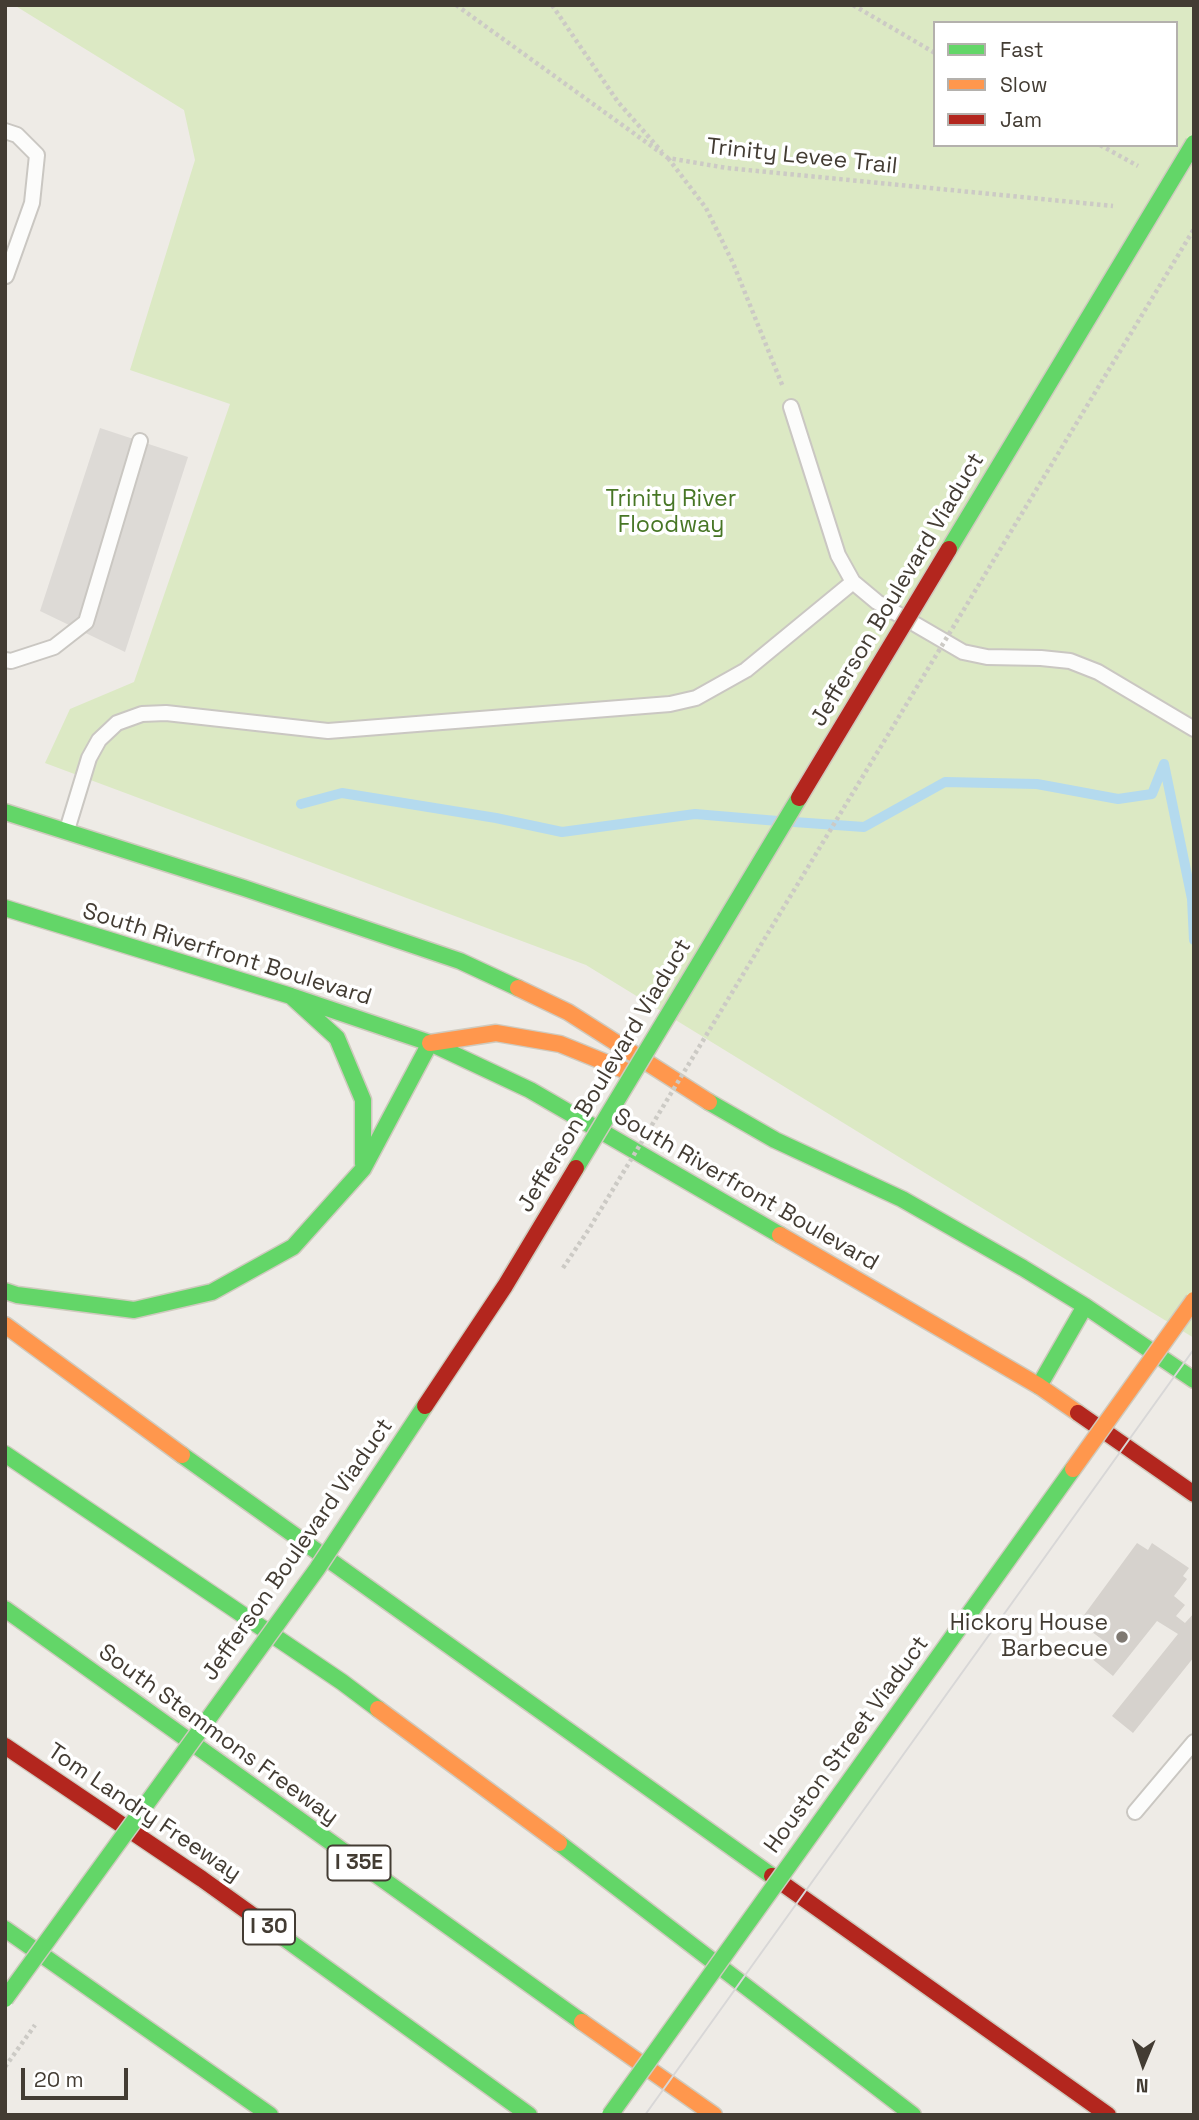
<!DOCTYPE html>
<html>
<head>
<meta charset="utf-8">
<style>
  body { margin:0 }
  #map { position:relative; width:1199px; height:2120px; overflow:hidden; background:#eeebe6; font-family:"Space Grotesk",sans-serif }
  canvas { display:block }
  .frame { position:absolute; inset:0; border:7px solid #433c33; pointer-events:none }
  .legend { position:absolute; left:933px; top:21px; width:245px; height:126px; box-sizing:border-box; background:#fff; border:2px solid #b4b1ad; margin:0; padding:9px 12px; list-style:none; font-size:21px; color:#433c33 }
  .legend li { display:flex; align-items:center; gap:14px; height:35px }
  .legend b { width:35px; border:2px solid #b4b1ad }
  .north { position:absolute; left:1108px; top:2029px; width:70px; height:70px; -webkit-text-stroke:5px #fff; paint-order:stroke; rotate:182deg; font-size:19px; font-weight:700; line-height:28px; text-align:center; color:#433c33 }
  .north::after { content:''; display:block; margin:auto; width:24px; height:32px; background:#433c33; clip-path:polygon(50% 0,100% 100%,50% 72%,0 100%) }
  .scale { position:absolute; left:21px; top:2068px; width:107px; height:32px; box-sizing:border-box; border:4px solid #433c33; border-top:0; padding-left:9px; font-size:21px; line-height:24px; white-space:nowrap; color:#433c33; -webkit-text-stroke:5px #fff; paint-order:stroke }
</style>
</head>
<body>
<div id="map">
<canvas width="1199" height="2120"></canvas>
<div class="frame"></div>
<ul class="legend">
<li><b style="height:9px;background:#63d668"></b>Fast</li>
<li><b style="height:9px;background:#ff974d"></b>Slow</li>
<li><b style="height:9px;background:#b3261e"></b>Jam</li>
</ul>
<div class="north">N</div>
<div class="scale">20 m</div>
</div>
<script>
const ctx = document.querySelector('canvas').getContext('2d');
ctx.lineJoin = 'round';
function paint(path, color) { ctx.fillStyle = color; ctx.fill(path, 'evenodd'); }
const shape = rows => new Path2D(rows.map(r => 'M' + r).join(''));
function stroke(path, color, width, dash) { ctx.strokeStyle = color; ctx.lineWidth = width; ctx.lineCap = dash ? 'butt' : 'round'; ctx.setLineDash(dash || []); ctx.stroke(path); }
function write(font, color, halo, rows, align = 'center') {
  ctx.font = font + ' "Space Grotesk",sans-serif'; ctx.lineWidth = 7; ctx.setLineDash([]); ctx.textBaseline = 'middle'; ctx.strokeStyle = halo; ctx.fillStyle = color; for (const [text, x, y, turn = 0] of rows) {
    ctx.save(); ctx.translate(x, y); ctx.rotate((+turn || 0) * Math.PI / 180); ctx.textAlign = isNaN(turn) ? turn : align; if (halo) ctx.strokeText(text, 0, 0); ctx.fillText(text, 0, 0); ctx.restore();
  }
}
paint(shape([
  [14,5,1194,5,1194,1338,586,965,45,763,70,709,134,682,230,404,130,370,195,160,184,110],
  [935,23,1176,23,1176,145,935,145]
]), '#dce9c4');
paint(shape([
  [100,428,188,457,125,652,40,611]
]), '#dddad6');
stroke(shape([
  [1164,764,1192,899,1194,940],
  [301,804,342,793,496,818,562,832,695,814,778,821],
  [794,822,864,827,945,782,1037,784,1118,799,1152,794,1164,764]
]), '#b4daee', 10);
paint(shape([
  [1137,1543,1148,1550,1152,1543,1189,1568,1183,1576,1187,1579,1174,1596,1185,1605,1176,1616,1185,1623,1194,1613,1194,1657,1133,1733,1112,1716,1178,1634,1157,1621,1113,1676,1091,1658,1104,1641,1079,1622]
]), '#d6d2cd');
const lane = shape([
  [5,131,17,135,37,155,32,203,6,276],
  [791,407,838,555,853,582,877,602,963,652,987,657,1041,658,1070,661,1098,672,1194,729],
  [5,660,11,661,54,647,86,622,140,441],
  [67,830,89,758,99,740,117,723,142,714,166,713,328,731,670,704,696,698,746,670,853,582],
  [1135,1812,1194,1742]
]);
const fast = shape([
  [5,812,244,888,460,961,518,988],
  [5,908,291,996,430,1043,530,1090,780,1235],
  [291,996,337,1038,363,1100,363,1164],
  [709,1102,775,1140,902,1199,1023,1268,1085,1306,1194,1380],
  [5,1291,17,1295,134,1310,212,1292,293,1247,363,1169,430,1043],
  [1039,1386,1085,1306],
  [5,1454,342,1682,378,1709],
  [182,1455,772,1876],
  [5,1609,582,2022],
  [559,1843,913,2115],
  [269,1927,529,2115],
  [5,1929,270,2115]
]);
const slow = shape([
  [518,988,568,1012,709,1102],
  [430,1043,496,1033,560,1044,629,1072],
  [780,1235,1039,1386,1078,1413],
  [5,1325,182,1455],
  [378,1709,559,1843],
  [582,2022,714,2115]
]);
const jam = shape([
  [1078,1413,1194,1494],
  [5,1746,202,1879,269,1927],
  [772,1876,1108,2115]
]);
stroke(lane, '#cac7c2', 18);
stroke(fast, '#cfcabe', 19);
stroke(slow, '#cfcabe', 19);
stroke(jam, '#cfcabe', 19);
stroke(shape([
  [456,5,668,158,727,168,1113,206],
  [552,5,618,102,662,152],
  [853,5,935,53],
  [1100,145,1138,166],
  [668,158,706,208,733,263,783,387]
]), '#cccac5', 4.5, [3.5, 3.5]);
stroke(lane, '#fcfcfb', 14);
stroke(fast, '#63d668', 16);
stroke(slow, '#ff974d', 16);
stroke(jam, '#b3261e', 16);
stroke(shape([
  [645,2115,1194,1349]
]), '#d8d7d7', 2);
const fastBridge = shape([
  [949,549,1194,143],
  [576,1168,799,798],
  [5,1999,317,1569,425,1406],
  [610,2115,1073,1469]
]);
const slowBridge = shape([
  [1073,1469,1194,1300]
]);
const jamBridge = shape([
  [799,798,949,549],
  [425,1406,505,1286,576,1168]
]);
stroke(fastBridge, '#cfcabe', 19, []);
stroke(slowBridge, '#cfcabe', 19, []);
stroke(jamBridge, '#cfcabe', 19, []);
stroke(shape([
  [563,1268,589,1229,1194,229],
  [5,2067,35,2025]
]), '#cccac5', 4.5, [3.5, 3.5]);
stroke(fastBridge, '#63d668', 16);
stroke(slowBridge, '#ff974d', 16);
stroke(jamBridge, '#b3261e', 16);
for (const [x, y, r, color] of [
  [1122,1637,7,"#7f7972"]
]) { const dot = new Path2D(); dot.arc(x, y, r, 0, 2 * Math.PI); ctx.fillStyle = color; ctx.fill(dot); stroke(dot, '#fff', 2.5); }
for (const [x, y, w] of [
  [359,1863,63],
  [269,1927,52]
]) { const box = new Path2D(); box.roundRect(x - w / 2, y - 17.5, w, 35, 5); ctx.fillStyle = '#fff'; ctx.fill(box); stroke(box, '#433c33', 2); }
write('bold 21px', '#433c33', null, [
  ["I 35E",359,1863],
  ["I 30",269,1927]
]);
write('23px', '#433c33', '#fff', [
  ["Trinity Levee Trail",802,157,6],
  ["Jefferson Boulevard Viaduct",898,590,-59],
  ["South Riverfront Boulevard",227,955,17],
  ["Jefferson Boulevard Viaduct",605,1076,-59],
  ["South Riverfront Boulevard",746,1190,30],
  ["Jefferson Boulevard Viaduct",298,1550,-55],
  ["South Stemmons Freeway",218,1735,36],
  ["Houston Street Viaduct",847,1745,-54],
  ["Tom Landry Freeway",144,1813,34]
]);
write('23px', '#477625', '#fff', [
  ["Trinity River",671,500],
  ["Floodway",671,526]
]);
write('23px', '#433c33', '#fff', [
  ["Hickory House",1108,1624],
  ["Barbecue",1108,1650]
], 'right');
</script>
</body>
</html>
